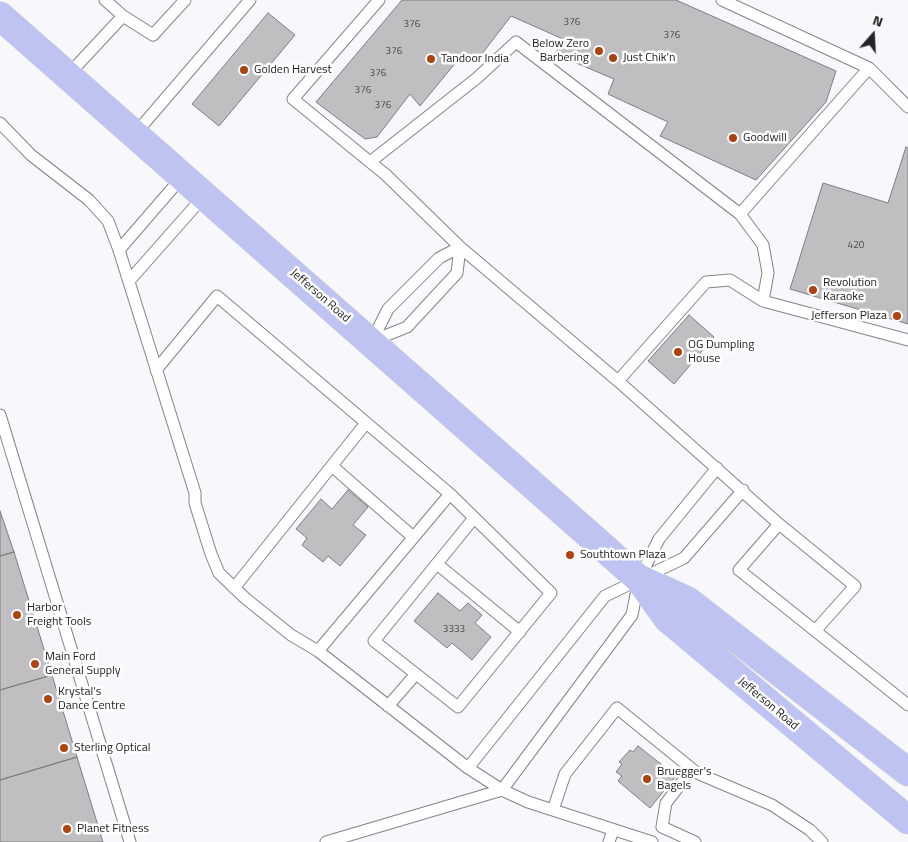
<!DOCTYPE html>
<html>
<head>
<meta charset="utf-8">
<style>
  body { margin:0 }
  #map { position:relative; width:908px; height:842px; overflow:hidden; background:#f8f7fb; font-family:"Titillium Web",sans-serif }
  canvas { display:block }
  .north { position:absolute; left:848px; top:10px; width:50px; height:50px; -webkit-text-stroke:4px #fff; paint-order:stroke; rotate:19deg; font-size:14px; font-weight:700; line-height:20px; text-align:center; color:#232224 }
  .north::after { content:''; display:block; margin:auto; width:18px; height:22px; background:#232224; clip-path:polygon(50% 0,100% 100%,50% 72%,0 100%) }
</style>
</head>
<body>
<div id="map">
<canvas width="908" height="842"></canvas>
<div class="north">N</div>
</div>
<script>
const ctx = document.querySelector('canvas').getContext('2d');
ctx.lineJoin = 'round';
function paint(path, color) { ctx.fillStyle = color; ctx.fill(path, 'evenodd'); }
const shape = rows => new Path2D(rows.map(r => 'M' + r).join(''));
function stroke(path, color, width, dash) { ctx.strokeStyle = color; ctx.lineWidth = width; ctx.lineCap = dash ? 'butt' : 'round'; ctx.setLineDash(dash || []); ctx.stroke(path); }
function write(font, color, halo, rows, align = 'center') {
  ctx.font = font + ' "Titillium Web",sans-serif'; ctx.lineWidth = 5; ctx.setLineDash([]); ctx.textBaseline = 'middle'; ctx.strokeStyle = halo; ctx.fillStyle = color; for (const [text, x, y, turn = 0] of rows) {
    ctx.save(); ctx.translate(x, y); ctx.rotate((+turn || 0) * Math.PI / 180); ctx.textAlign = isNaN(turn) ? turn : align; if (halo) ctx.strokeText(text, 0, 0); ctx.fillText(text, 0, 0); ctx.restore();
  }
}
const building = shape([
  [402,0,676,0,836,71,826,102,756,180,660,136,668,122,608,94,614,79,555,54,563,39,511,16,475,63,462,55,420,106,410,94,377,137,365,139,316,102,402,0],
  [268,13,295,35,219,126,192,104,268,13],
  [906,147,908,148,908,324,790,289,823,183,888,203,906,147],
  [689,315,714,337,674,384,648,361,689,315],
  [348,490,368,507,353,525,366,535,340,566,328,556,323,562,302,545,307,538,296,529,321,499,332,509,348,490],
  [0,511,14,552,0,556,0,511],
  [14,552,52,675,0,690,0,556,14,552],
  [438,593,460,611,468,603,482,615,475,623,491,637,472,660,452,643,447,648,414,621,438,593],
  [52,675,77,757,0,780,0,690,52,675],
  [638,746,676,776,650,808,618,781,622,776,616,772,622,764,619,762,630,750,633,752,638,746],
  [77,757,103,842,0,842,0,780,77,757]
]);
paint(building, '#c0bec0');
stroke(building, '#7f7d7f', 1);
const lane = shape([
  [379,0,293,99,370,162,477,78,516,42,740,214,763,245,768,273,763,301,908,340],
  [722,0,869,68,908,107],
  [123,16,153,35,185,0],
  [68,75,123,16,105,0],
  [0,123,31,155,89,200,108,221,119,250,195,493,195,503,211,554,219,573,245,598,291,635,318,651,468,768,502,790,528,802,652,842],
  [135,134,250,0],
  [370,162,385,174,460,247,618,381,779,524,855,586,815,631],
  [740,214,869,68],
  [119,250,183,176],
  [129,281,204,196],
  [372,341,407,327,457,273,460,247],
  [372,341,388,309,439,258,460,247],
  [156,370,217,296,450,494,318,651],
  [618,381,706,282,730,280,763,301],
  [0,415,130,842],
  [332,466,413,537],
  [779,524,739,570,908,705],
  [437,564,520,632],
  [234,588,366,423],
  [416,674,374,641,474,518],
  [388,706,416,674,458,707,551,593,450,494],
  [468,768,605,596,684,558,743,490],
  [692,769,666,803,662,827,695,842],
  [553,810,565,774,617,708,697,773,772,805,810,830,822,842],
  [326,842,502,790,632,615,639,579,659,539,717,468],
  [609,842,613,830]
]);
const primary = shape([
  [0,16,602,546,639,579,668,619,908,820],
  [640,579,688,601,908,772]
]);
stroke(lane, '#848386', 13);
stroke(primary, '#d3d3d3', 29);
stroke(lane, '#fff', 11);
stroke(primary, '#bfc3f2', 28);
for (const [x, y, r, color] of [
  [599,51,5,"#a94414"],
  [613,58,5,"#a94414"],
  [431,59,5,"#a94414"],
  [244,70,5,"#a94414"],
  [733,138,5,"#a94414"],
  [813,290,5,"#a94414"],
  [897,316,5,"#a94414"],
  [678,352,5,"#a94414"],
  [570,555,5,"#a94414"],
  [17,615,5,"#a94414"],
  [35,664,5,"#a94414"],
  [48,699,5,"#a94414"],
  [64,748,5,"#a94414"],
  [647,779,5,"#a94414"],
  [67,829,5,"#a94414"]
]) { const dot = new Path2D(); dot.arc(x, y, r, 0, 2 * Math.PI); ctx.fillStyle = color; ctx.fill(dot); stroke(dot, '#fff', 2); }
write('10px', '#4a494b', null, [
  ["376",572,23],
  ["376",412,25],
  ["376",672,36],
  ["376",394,52],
  ["376",378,74],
  ["376",363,91],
  ["376",383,106],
  ["420",856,246],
  ["3333",454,630]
]);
write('12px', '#232224', '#fff', [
  ["Below Zero",589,44,"right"],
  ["Barbering",589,58,"right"],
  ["Just Chik'n",623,58],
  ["Tandoor India",441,59],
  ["Golden Harvest",254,70],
  ["Goodwill",743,138],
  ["Revolution",823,283],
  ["Karaoke",823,297],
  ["Jefferson Plaza",887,316,"right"],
  ["OG Dumpling",688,345],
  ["House",688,359],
  ["Southtown Plaza",580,555],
  ["Harbor",27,608],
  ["Freight Tools",27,622],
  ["Main Ford",45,657],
  ["General Supply",45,671],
  ["Krystal's",58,692],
  ["Dance Centre",58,706],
  ["Sterling Optical",74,748],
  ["Bruegger's",657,772],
  ["Bagels",657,786],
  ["Planet Fitness",77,829]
], 'left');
write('12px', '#232224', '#fff', [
  ["Jefferson Road",320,296,41],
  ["Jefferson Road",768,704,40]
]);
</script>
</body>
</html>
